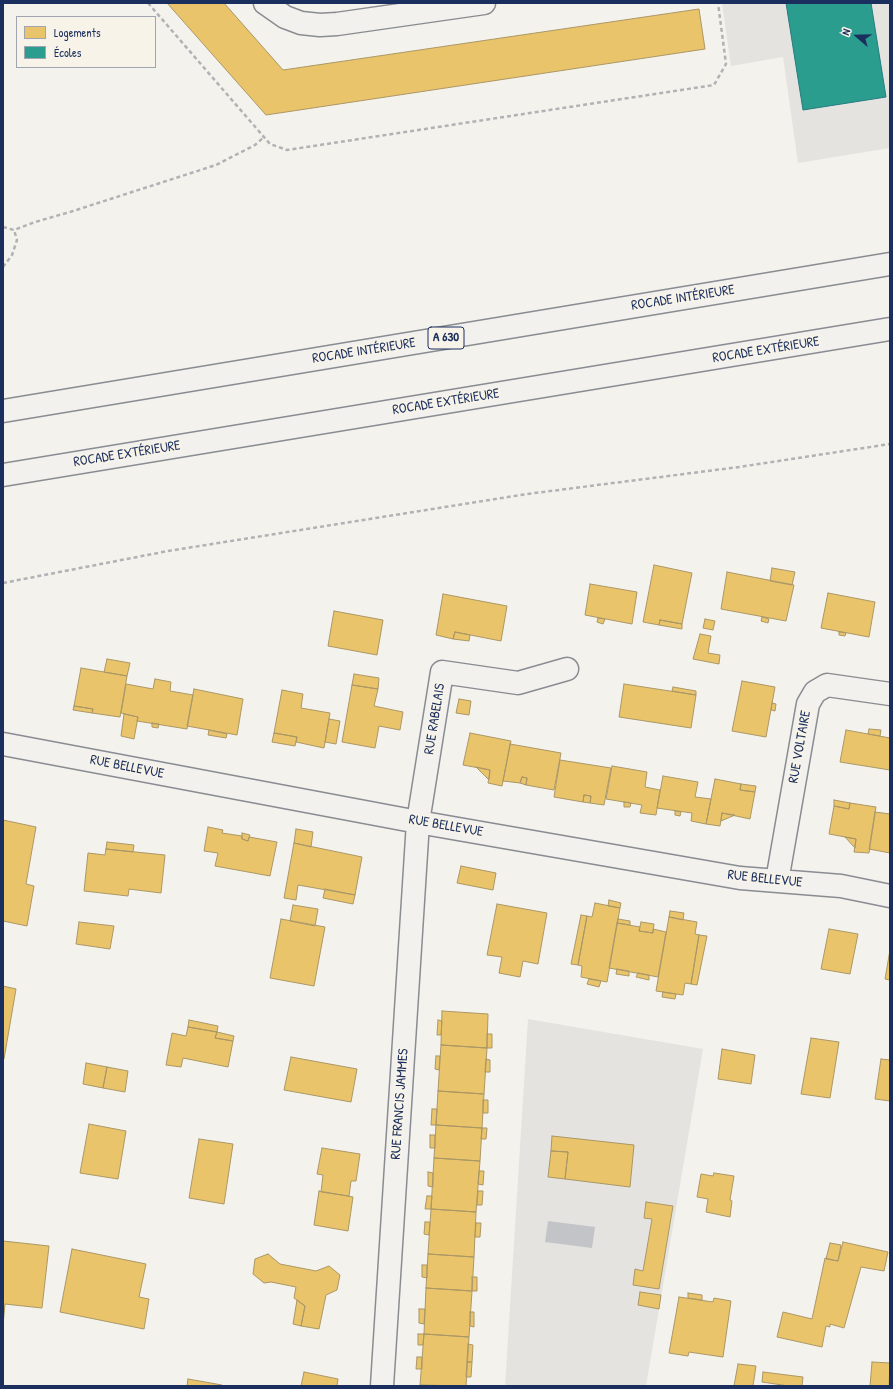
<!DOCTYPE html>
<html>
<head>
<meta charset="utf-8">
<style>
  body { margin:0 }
  #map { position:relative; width:893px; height:1389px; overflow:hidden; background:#f4f2ec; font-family:"Patrick Hand",sans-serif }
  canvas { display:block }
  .frame { position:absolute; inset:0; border:4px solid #1b2f5e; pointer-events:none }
  .legend { position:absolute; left:16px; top:16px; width:140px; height:52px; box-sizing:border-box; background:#f7f3e8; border:1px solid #9fa5b1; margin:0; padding:5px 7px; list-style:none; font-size:12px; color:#1b2f5e }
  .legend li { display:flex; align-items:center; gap:8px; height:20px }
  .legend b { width:20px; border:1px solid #9fa5b1 }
  .north { position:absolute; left:837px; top:16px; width:40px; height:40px; -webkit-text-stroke:3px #f7f3e8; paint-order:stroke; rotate:290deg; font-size:11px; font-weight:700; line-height:16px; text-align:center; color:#1b2f5e }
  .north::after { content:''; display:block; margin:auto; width:14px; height:18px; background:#1b2f5e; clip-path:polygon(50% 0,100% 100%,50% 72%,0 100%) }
</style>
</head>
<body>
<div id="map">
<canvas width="893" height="1389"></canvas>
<div class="frame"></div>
<ul class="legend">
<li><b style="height:11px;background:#e9c46a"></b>Logements</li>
<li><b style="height:11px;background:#2a9d8f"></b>Écoles</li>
</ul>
<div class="north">N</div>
</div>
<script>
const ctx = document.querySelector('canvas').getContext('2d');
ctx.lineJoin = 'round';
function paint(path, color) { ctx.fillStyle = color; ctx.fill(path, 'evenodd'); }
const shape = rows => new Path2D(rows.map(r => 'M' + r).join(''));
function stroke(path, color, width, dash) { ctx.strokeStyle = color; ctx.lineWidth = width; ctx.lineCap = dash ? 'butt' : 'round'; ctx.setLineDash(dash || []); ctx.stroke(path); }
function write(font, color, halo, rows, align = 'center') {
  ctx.font = font + ' "Patrick Hand",sans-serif'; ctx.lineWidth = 4; ctx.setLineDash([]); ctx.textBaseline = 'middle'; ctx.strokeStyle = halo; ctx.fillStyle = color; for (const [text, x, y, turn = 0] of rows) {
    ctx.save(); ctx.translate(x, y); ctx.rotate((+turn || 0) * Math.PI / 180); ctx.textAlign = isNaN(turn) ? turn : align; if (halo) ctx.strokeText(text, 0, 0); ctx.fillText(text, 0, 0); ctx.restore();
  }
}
paint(shape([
  [722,3,890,3,890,148,798,163,783,57,731,66],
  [528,1019,703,1049,646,1386,505,1386]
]), '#e4e3df');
paint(shape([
  [548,1221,595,1227,592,1248,545,1242]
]), '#c2c4c8');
const homes = shape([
  [167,3,224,3,283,70,699,9,705,49,266,115,167,3],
  [654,565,692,573,682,624,660,620,659,625,643,622,654,565],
  [772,568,795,572,792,585,770,581,772,568],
  [727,572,794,585,786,621,721,609,727,572],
  [590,584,637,592,632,624,585,615,590,584],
  [828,593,875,602,869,637,821,628,828,593],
  [443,594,507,606,501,641,455,632,453,639,436,635,443,594],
  [334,611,383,620,377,655,328,646,334,611],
  [762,617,769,619,768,623,761,621,762,617],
  [598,618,605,619,603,624,597,622,598,618],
  [705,619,715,621,713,630,703,628,705,619],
  [660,620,682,624,682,629,659,625,660,620],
  [455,632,470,635,469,641,453,639,455,632],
  [839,632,846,633,845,636,839,635,839,632],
  [700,634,711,636,708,653,720,655,719,664,693,659,700,634],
  [107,659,130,663,127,676,104,672,107,659],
  [81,668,127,676,120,717,92,713,93,709,74,706,81,668],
  [354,674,379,678,378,689,352,685,354,674],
  [155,679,171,682,170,691,193,695,187,729,137,721,138,717,121,713,126,684,153,689,155,679],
  [742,681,775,687,766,737,732,731,742,681],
  [624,684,696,695,691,728,619,717,624,684],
  [352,685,378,689,374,706,403,712,400,730,379,726,375,748,342,742,352,685],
  [673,687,696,691,696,695,672,691,673,687],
  [194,689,243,699,237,735,187,726,194,689],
  [282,690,303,694,301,708,330,713,324,748,296,742,297,737,274,733,282,690],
  [459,699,471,701,469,715,456,713,459,699],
  [772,703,776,704,775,711,771,710,772,703],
  [74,706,93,709,92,713,73,710,74,706],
  [124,714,138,717,134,739,121,736,124,714],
  [329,719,340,721,336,744,325,742,329,719],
  [152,723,159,724,158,728,152,727,152,723],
  [869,729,881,730,880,736,868,734,869,729],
  [209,730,227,734,226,738,208,735,209,730],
  [846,730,890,738,890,770,840,762,846,730],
  [274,733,297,737,295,746,272,742,274,733],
  [470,733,511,741,502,786,488,783,490,770,463,765,470,733],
  [510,744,561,753,554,790,526,785,527,778,522,777,520,783,503,781,510,744],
  [560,760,611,768,604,805,590,803,591,796,584,795,583,802,554,797,560,760],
  [612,766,647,772,645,787,660,790,656,815,640,813,642,805,606,799,612,766],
  [476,767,490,770,489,780,476,767],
  [663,776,698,782,695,797,711,799,706,824,691,821,692,813,657,808,663,776],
  [522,777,527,778,526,785,520,783,522,777],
  [715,779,741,784,740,790,755,792,750,819,722,813,720,826,706,824,715,779],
  [741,784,756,786,755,792,740,790,741,784],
  [584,795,591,796,590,803,583,802,584,795],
  [834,800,850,803,849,809,834,806,834,800],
  [624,802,631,803,630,807,624,807,624,802],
  [850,803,876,807,869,853,854,852,856,839,829,834,834,806,849,809,850,803],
  [675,811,681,812,680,816,675,815,675,811],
  [875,812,890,814,890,853,869,849,875,812],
  [722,813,728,814,735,815,721,821,722,813],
  [3,820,36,827,26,884,34,886,27,926,3,921,3,820],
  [208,827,223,830,222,833,242,836,242,839,248,841,249,837,277,842,270,876,215,866,218,853,204,851,208,827],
  [296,829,313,832,311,847,294,843,296,829],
  [242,833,250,835,248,841,242,839,242,833],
  [845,837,856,839,855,848,845,837],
  [107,842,134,845,133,852,106,849,107,842],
  [294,843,362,857,355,895,298,885,296,900,284,898,294,843],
  [106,849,165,855,161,893,129,889,128,896,84,891,88,853,105,855,106,849],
  [461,866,496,873,493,890,457,883,461,866],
  [325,889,355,895,353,904,323,898,325,889],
  [609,900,621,903,620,908,608,906,609,900],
  [595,903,620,908,607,982,581,977,582,966,578,965,587,916,592,917,595,903],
  [497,904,547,913,538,964,523,961,520,977,499,973,502,957,487,955,497,904],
  [293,905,318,909,315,926,290,921,293,905],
  [670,911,684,913,683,920,669,917,670,911],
  [581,915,587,916,578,965,571,964,581,915],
  [669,917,697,922,695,934,699,935,691,984,685,983,683,995,656,991,669,917],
  [281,919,325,927,314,986,270,978,281,919],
  [618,919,630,921,630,925,617,923,618,919],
  [79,922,114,926,110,949,76,944,79,922],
  [641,922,654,924,653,933,639,931,641,922],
  [617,923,640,927,639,931,653,933,653,929,666,932,658,977,609,968,617,923],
  [829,929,858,934,850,974,821,969,829,929],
  [699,935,707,936,697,985,691,984,699,935],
  [890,950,890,980,885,979,890,950],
  [617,969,629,971,629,976,616,974,617,969],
  [638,973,649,975,649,980,636,977,638,973],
  [589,979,601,981,599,987,587,984,589,979],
  [3,986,16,989,4,1059,3,1059,3,986],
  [663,992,676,994,675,999,662,997,663,992],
  [442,1011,488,1014,487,1048,441,1045,442,1011],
  [189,1020,218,1026,217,1032,188,1027,189,1020],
  [438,1020,442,1021,441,1035,437,1035,438,1020],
  [188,1027,217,1032,215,1038,233,1041,228,1067,183,1058,181,1067,166,1065,172,1033,186,1036,188,1027],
  [217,1032,234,1036,233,1041,215,1038,217,1032],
  [487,1034,492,1034,492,1048,487,1048,487,1034],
  [811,1038,839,1042,830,1098,801,1094,811,1038],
  [441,1045,487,1048,484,1094,438,1091,441,1045],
  [722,1049,755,1055,751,1084,718,1079,722,1049],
  [436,1056,440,1056,439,1070,435,1069,436,1056],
  [291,1057,357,1069,351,1102,284,1090,291,1057],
  [486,1059,490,1060,490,1072,485,1072,486,1059],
  [881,1059,890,1060,890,1101,875,1099,881,1059],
  [86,1063,107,1067,103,1088,83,1084,86,1063],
  [107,1067,128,1071,125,1092,103,1088,107,1067],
  [438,1091,484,1094,482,1128,436,1125,438,1091],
  [483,1100,488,1100,488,1113,483,1113,483,1100],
  [432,1109,437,1109,436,1125,431,1125,432,1109],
  [89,1124,126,1131,118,1179,80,1173,89,1124],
  [436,1125,482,1128,480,1161,434,1158,436,1125],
  [482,1128,487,1128,486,1139,481,1139,482,1128],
  [430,1135,435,1135,435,1148,430,1148,430,1135],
  [552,1136,634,1145,630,1187,565,1179,568,1152,551,1151,552,1136],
  [199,1139,233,1144,224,1204,189,1198,199,1139],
  [322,1148,360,1154,356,1181,351,1181,349,1196,321,1192,323,1175,317,1174,322,1148],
  [551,1151,568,1152,565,1179,548,1177,551,1151],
  [434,1158,480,1161,476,1212,431,1209,434,1158],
  [479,1171,484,1171,483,1185,478,1184,479,1171],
  [428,1172,433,1173,433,1187,428,1186,428,1172],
  [714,1173,734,1176,730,1200,732,1201,730,1217,706,1212,708,1199,697,1197,701,1174,713,1176,714,1173],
  [319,1191,353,1197,348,1231,314,1225,319,1191],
  [478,1191,483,1191,482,1205,477,1205,478,1191],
  [427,1196,432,1196,431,1209,425,1209,427,1196],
  [646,1202,673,1206,659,1289,633,1285,635,1269,643,1271,652,1219,644,1218,646,1202],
  [431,1209,476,1212,474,1257,428,1254,431,1209],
  [425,1222,430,1222,429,1235,424,1234,425,1222],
  [476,1223,481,1223,480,1237,475,1237,476,1223],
  [3,1241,49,1246,42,1308,5,1304,3,1325,3,1241],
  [843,1242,888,1252,884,1271,861,1267,844,1328,830,1324,830,1327,826,1326,822,1347,777,1337,783,1312,812,1319,825,1258,838,1261,843,1242],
  [830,1243,841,1245,838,1261,826,1259,830,1243],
  [72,1249,146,1264,139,1297,149,1299,144,1329,60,1312,72,1249],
  [268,1254,280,1264,316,1271,329,1266,340,1275,337,1290,326,1295,319,1329,301,1326,305,1306,294,1298,296,1287,271,1282,264,1283,253,1274,255,1259,268,1254],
  [428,1254,474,1257,472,1291,426,1288,428,1254],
  [422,1265,427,1265,427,1278,422,1277,422,1265],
  [472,1277,477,1277,477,1291,472,1291,472,1277],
  [426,1288,472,1291,469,1337,424,1334,426,1288],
  [640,1292,661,1295,659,1309,638,1305,640,1292],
  [688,1293,702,1295,702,1300,688,1298,688,1293],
  [679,1297,713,1302,714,1298,731,1301,723,1357,689,1352,688,1356,669,1353,679,1297],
  [297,1300,305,1306,301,1326,293,1324,297,1300],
  [419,1309,425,1309,424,1324,419,1323,419,1309],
  [470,1312,474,1312,474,1327,470,1326,470,1312],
  [418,1334,424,1334,423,1345,418,1345,418,1334],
  [424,1334,469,1337,466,1386,420,1385,424,1334],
  [468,1344,473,1345,472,1362,467,1362,468,1344],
  [417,1357,422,1357,422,1369,416,1369,417,1357],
  [467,1362,472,1362,471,1377,466,1377,467,1362],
  [872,1362,890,1363,889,1386,870,1386,872,1362],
  [738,1364,756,1366,753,1386,734,1386,738,1364],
  [304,1372,338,1379,337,1386,301,1386,304,1372],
  [763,1372,803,1377,802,1386,789,1386,762,1382,763,1372],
  [188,1379,222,1385,222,1386,187,1386,188,1379]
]);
paint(homes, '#e9c46a');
stroke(homes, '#ab9766', 1);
const schools = shape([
  [786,3,871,3,886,97,803,110,786,3]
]);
paint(schools, '#2a9d8f');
stroke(schools, '#267c80', 1);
const street = shape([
  [265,3,285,17,301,23,320,25,337,24,484,3],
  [3,744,418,822,740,878,841,886,890,896],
  [777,881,808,704,815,692,827,685,890,694],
  [382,1386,418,822,442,672,518,683,567,669]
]);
const highway = shape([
  [3,411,890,264],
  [3,475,890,329]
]);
stroke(street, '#898c92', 25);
stroke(highway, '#898c92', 25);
stroke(shape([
  [148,3,270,144,287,150,714,85,726,64,718,3],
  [3,227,14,230,35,222,70,212,216,165,255,145,264,137],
  [3,267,12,255,17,240,14,230],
  [3,583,168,551,527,494,739,467,890,444]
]), '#b1b2b5', 2.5, [4, 3]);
stroke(street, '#f2f1ed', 22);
stroke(highway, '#f2f1ed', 22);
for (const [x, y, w] of [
  [446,338,36]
]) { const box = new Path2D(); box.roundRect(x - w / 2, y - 11, w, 22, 3); ctx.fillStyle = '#f7f3e8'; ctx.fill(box); stroke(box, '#1b2f5e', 1); }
write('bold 13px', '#1b2f5e', null, [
  ["A 630",446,338]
]);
write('14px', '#1b2f5e', '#f7f3e8', [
  ["ROCADE INTÉRIEURE",683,298,-9],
  ["ROCADE EXTÉRIEURE",766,350,-9],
  ["ROCADE INTÉRIEURE",364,351,-9],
  ["ROCADE EXTÉRIEURE",446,402,-9],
  ["ROCADE EXTÉRIEURE",127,454,-9],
  ["RUE RABELAIS",435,719,-81],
  ["RUE VOLTAIRE",800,747,-80],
  ["RUE BELLEVUE",127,767,11],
  ["RUE BELLEVUE",446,826,10],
  ["RUE BELLEVUE",765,879,6],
  ["RUE FRANCIS JAMMES",400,1104,-86]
]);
</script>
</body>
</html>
